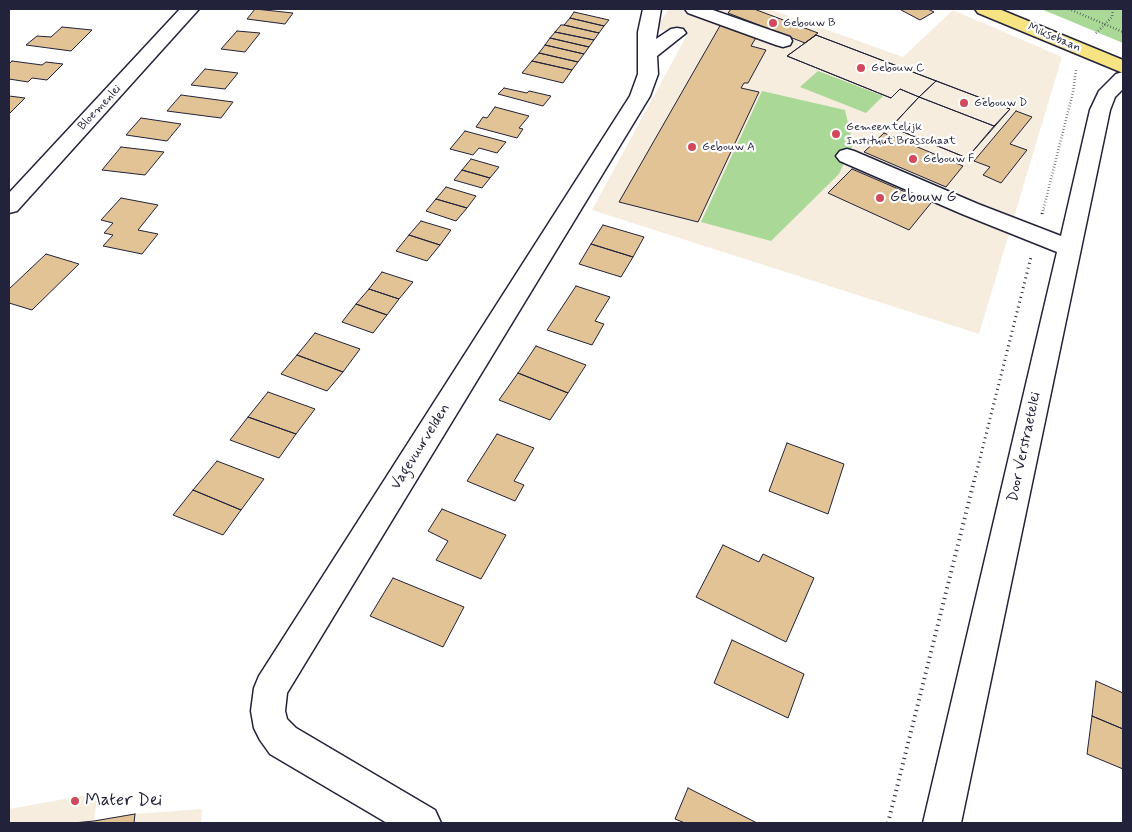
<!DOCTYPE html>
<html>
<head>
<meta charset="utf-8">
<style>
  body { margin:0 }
  #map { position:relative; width:1132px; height:832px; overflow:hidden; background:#fff; font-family:Mynerve,sans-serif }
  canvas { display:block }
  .frame { position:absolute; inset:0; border:10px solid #22223b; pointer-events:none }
</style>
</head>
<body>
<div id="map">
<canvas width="1132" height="832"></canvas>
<div class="frame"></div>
</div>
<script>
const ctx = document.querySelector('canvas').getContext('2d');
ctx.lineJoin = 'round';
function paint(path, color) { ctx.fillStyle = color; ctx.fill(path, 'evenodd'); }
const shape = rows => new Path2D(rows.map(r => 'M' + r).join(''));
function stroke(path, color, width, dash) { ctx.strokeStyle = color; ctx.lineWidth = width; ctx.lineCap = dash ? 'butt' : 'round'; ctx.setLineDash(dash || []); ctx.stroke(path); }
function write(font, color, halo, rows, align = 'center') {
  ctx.font = font + ' Mynerve,sans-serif'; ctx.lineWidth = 4.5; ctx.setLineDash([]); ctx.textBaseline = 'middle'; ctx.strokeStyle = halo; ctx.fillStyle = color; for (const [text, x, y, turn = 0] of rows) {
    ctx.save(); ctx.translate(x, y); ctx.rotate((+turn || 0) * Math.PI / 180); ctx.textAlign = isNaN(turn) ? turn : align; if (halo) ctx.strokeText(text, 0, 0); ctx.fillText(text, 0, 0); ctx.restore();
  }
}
paint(shape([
  [669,9,769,9,903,57,953,10,1062,57,979,334,592,210,687,35,655,29],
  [98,793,94,820,135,814,202,809,201,823,9,823,9,809]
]), '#f6eddf');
paint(shape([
  [1041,9,1123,9,1123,43,1058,16],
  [818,71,883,96,866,113,800,87],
  [762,91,845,110,853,144,839,174,771,241,701,222]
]), '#aad897');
const building = shape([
  [255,9,293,13,285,24,247,19,255,9],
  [731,9,754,9,818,33,805,43,728,13,731,9],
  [903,9,928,9,934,12,920,20,901,10,903,9],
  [574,12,609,20,604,26,570,18,574,12],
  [570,18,604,26,599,33,564,25,570,18],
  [721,24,757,36,751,46,766,50,748,83,744,83,741,88,759,92,698,222,619,202,721,24],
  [561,25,564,25,599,33,594,40,555,32,561,25],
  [62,27,92,30,71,51,26,45,37,36,51,37,62,27],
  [237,31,260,33,245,52,221,49,237,31],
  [555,32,594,40,589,47,550,38,555,32],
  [816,35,936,81,919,97,900,89,891,98,787,56,816,35],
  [816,35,1010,109,967,158,891,127,919,97,900,89,891,98,787,56,816,35],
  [550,38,589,47,584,54,545,45,550,38],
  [545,45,584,54,578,62,539,53,545,45],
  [539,53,578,62,572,70,532,61,539,53],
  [12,61,42,65,46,62,63,64,47,80,32,78,28,82,9,79,9,64,12,61],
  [532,61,572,70,563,83,522,73,532,61],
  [205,69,238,73,225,89,191,85,205,69],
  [936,81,1010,109,994,126,919,97,936,81],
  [504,88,527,93,529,91,551,96,543,106,498,94,504,88],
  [181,95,233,102,221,118,167,111,181,95],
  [9,96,25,98,9,114,9,96],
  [919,97,994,126,967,158,891,127,919,97],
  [495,107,529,116,519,128,523,129,517,138,476,127,483,117,487,118,495,107],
  [1016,111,1032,117,1010,144,1027,150,1001,183,983,175,990,167,974,161,1016,111],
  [141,118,181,124,167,141,126,135,141,118],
  [465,131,506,142,497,153,479,148,473,155,450,149,465,131],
  [884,133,963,166,946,187,864,152,884,133],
  [121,147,164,152,145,175,102,170,121,147],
  [471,159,499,167,490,178,462,170,471,159],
  [852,169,931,203,909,230,828,193,852,169],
  [462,170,490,178,482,188,454,180,462,170],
  [446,187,476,196,467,208,436,199,446,187],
  [121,198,158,205,138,230,158,234,142,254,103,246,113,235,104,233,113,223,101,220,121,198],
  [436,199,467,208,456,221,426,211,436,199],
  [421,221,451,230,440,245,409,235,421,221],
  [603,225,644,237,633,257,591,244,603,225],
  [409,235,440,245,427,261,396,251,409,235],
  [591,244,633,257,621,277,579,264,591,244],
  [46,254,79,264,32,310,9,303,9,289,46,254],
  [382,272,413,282,399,299,369,289,382,272],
  [576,286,610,297,595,321,604,324,592,345,547,330,576,286],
  [369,289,399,299,387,315,356,304,369,289],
  [356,304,387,315,373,333,342,322,356,304],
  [315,333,360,349,343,372,297,355,315,333],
  [536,346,586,365,568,393,518,373,536,346],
  [297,355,343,372,327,391,281,374,297,355],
  [518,373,568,393,550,420,499,400,518,373],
  [268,392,315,409,296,434,248,417,268,392],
  [248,417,296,434,279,458,230,440,248,417],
  [497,434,534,448,514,481,524,485,515,501,467,481,497,434],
  [787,443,844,464,828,514,769,491,787,443],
  [217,461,264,479,241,510,193,490,217,461],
  [193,490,241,510,223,535,173,515,193,490],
  [442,509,506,535,481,579,436,560,448,541,428,531,442,509],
  [723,545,759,562,763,554,814,578,786,642,696,597,723,545],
  [393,578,464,607,443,647,370,616,393,578],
  [732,640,804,674,788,718,714,683,732,640],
  [1096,681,1123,693,1123,729,1092,716,1096,681],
  [1092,716,1123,729,1123,769,1087,754,1092,716],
  [688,788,757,823,685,823,675,819,688,788],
  [135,814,134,823,73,823,94,821,135,814]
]);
paint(building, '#e1c395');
stroke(building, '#22223b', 1);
const minor = shape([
  [180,9,199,9,17,211,9,213,9,193,180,9],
  [643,9,661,9,656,39,671,29,677,28,683,29,686,33,657,56,658,74,650,96,287,693,285,711,287,719,296,728,435,810,441,823,387,823,270,754,260,740,254,728,251,711,254,688,259,676,630,96,638,74,638,32,643,9],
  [685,9,710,9,790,37,792,41,790,45,783,47,776,45,688,13,685,9],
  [1123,72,1123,89,1115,97,1110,110,961,823,923,823,1057,252,962,214,840,161,836,156,840,151,847,149,854,151,978,204,1061,236,1090,110,1099,91,1116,74,1123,72]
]);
const major = shape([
  [975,9,999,9,1123,60,1123,73,978,13,975,9]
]);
stroke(minor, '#22223b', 3);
stroke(major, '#22223b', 3);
stroke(shape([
  [1069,9,1123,32],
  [1096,33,1112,17,1113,9],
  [1043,211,1073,92,1076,70]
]), '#22223b', 2.5, [0.5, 2.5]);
stroke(shape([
  [1042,214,1043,209],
  [974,482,1031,257]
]), '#22223b', 3, [1, 4]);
stroke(shape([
  [888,823,974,481]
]), '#22223b', 4, [1, 4.5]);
paint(minor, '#fff');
paint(major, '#f6e381');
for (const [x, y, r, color] of [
  [773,23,5,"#d1495b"],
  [861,68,5,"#d1495b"],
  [964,103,5,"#d1495b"],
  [836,134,5,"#d1495b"],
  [692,147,5,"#d1495b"],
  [913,159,5,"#d1495b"],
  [880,198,5,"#d1495b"],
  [75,801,5,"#d1495b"]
]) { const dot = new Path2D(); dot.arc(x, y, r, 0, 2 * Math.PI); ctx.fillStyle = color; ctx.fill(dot); stroke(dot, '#fff', 2); }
write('12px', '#22223b', '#fff', [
  ["Gebouw B",783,23],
  ["Gebouw C",871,68],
  ["Gebouw D",974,103],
  ["Gemeentelijk",846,127],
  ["Instituut Brasschaat",846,141],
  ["Gebouw A",702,147],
  ["Gebouw F",923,159]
], 'left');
write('12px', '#22223b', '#fff', [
  ["Miksebaan",1054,38,23],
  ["Bloemenlei",100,108,-47]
]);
write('15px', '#22223b', '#fff', [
  ["Gebouw G",890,198]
], 'left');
write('15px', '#22223b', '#fff', [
  ["Vagevuurvelden",421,447,-58],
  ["Door Verstraetelei",1025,447,-78]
]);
write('18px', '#22223b', '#fff', [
  ["Mater Dei",85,801]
], 'left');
</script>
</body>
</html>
